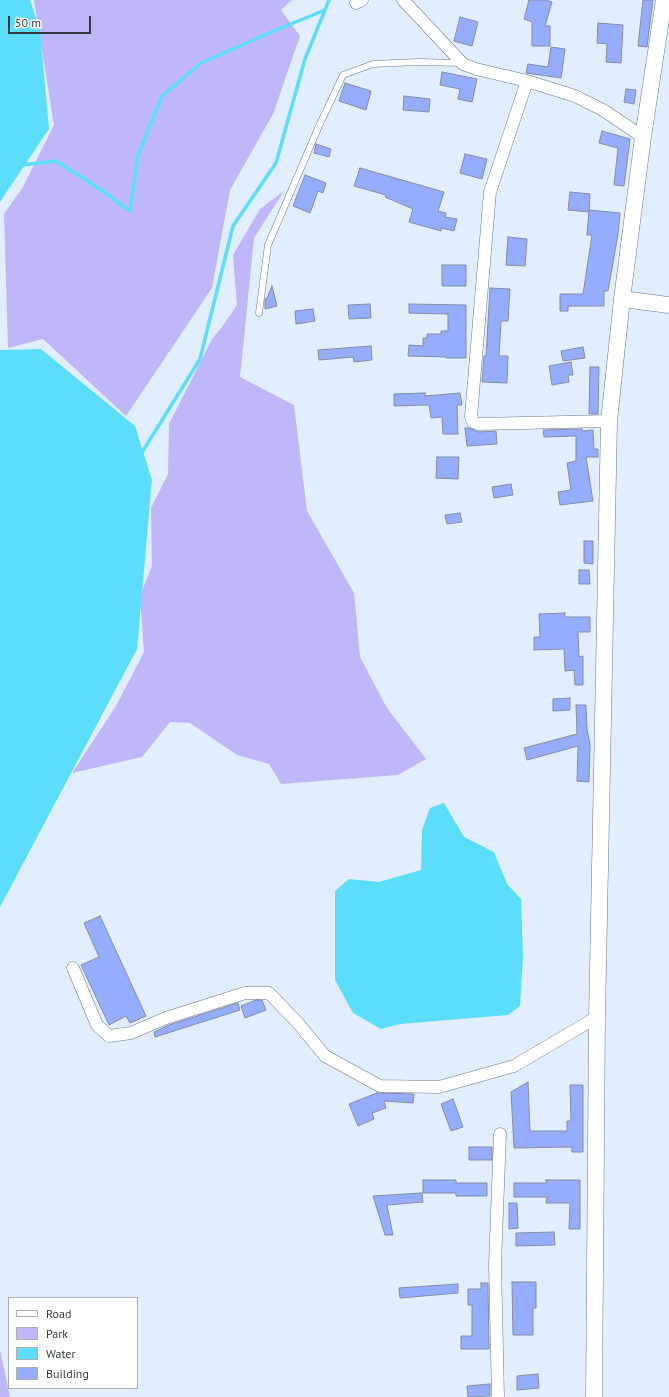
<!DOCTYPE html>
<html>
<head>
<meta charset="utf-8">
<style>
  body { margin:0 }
  #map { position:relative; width:669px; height:1397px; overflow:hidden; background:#e0eeff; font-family:"PT Sans",sans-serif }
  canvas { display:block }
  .legend { position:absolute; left:8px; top:1297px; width:130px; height:92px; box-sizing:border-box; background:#fff; border:1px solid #adb0b3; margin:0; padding:5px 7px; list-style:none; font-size:12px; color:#333a42 }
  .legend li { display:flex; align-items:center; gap:8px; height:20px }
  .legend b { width:20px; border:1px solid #adb0b3 }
  .scale { position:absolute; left:8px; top:16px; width:83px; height:18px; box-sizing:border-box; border:2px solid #333a42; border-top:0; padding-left:5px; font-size:12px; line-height:14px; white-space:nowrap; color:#333a42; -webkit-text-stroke:3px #fff; paint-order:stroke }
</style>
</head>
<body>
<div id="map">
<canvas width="669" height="1397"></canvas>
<ul class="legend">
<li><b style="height:5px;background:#fff"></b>Road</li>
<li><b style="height:11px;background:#bfb7fa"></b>Park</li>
<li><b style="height:11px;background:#5cddfc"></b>Water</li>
<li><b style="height:11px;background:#96adfe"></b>Building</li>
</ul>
<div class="scale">50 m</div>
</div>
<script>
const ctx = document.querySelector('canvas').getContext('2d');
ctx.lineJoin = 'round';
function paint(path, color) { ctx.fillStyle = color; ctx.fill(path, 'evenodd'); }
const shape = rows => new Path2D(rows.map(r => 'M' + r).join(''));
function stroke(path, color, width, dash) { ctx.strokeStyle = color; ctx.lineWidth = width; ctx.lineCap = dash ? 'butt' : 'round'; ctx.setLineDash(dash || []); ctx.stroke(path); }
paint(shape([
  [34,0,292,0,281,10,300,36,273,114,230,190,212,288,126,416,43,339,8,348,4,214,23,187,54,125],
  [284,191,254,238,240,377,294,405,307,511,354,593,360,657,387,708,426,759,398,775,281,784,269,764,237,755,190,723,170,722,142,757,72,773,116,706,144,652,140,596,152,566,151,508,168,474,169,424,212,339,222,327,237,305,233,255,260,209],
  [0,1350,10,1397,0,1397]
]), '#bfb7fa');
paint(shape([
  [0,0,30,0,40,30,49,129,0,202],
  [41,349,135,426,152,480,137,649,0,907,0,350],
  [444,803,464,837,494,852,507,884,521,899,523,956,520,1006,508,1015,400,1024,381,1029,353,1013,335,980,335,891,349,879,379,882,421,870,422,830,430,808]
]), '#5cddfc');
stroke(shape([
  [22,165,56,161,97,187,130,211,138,155,162,96,201,63,269,33,325,10],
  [141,454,200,359,233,226,276,163,305,59,329,0]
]), '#5cddfc', 3.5);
const building = shape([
  [529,0,546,0,552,2,545,26,550,26,550,46,532,46,532,22,524,19,529,0],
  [643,0,653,0,647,47,638,46,643,0],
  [460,17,478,22,472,46,454,41,460,17],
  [598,23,623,25,621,63,606,62,607,44,597,43,598,23],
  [551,47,565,49,561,78,526,73,528,64,548,67,551,47],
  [442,72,477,79,472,102,458,99,460,89,440,85,442,72],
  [345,83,371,91,366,110,339,101,345,83],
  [626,89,636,90,634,104,624,102,626,89],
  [404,96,430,99,429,112,403,110,404,96],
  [602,131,630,139,624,186,614,185,618,148,599,143,602,131],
  [316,144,331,149,329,157,314,153,316,144],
  [465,154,487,159,482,179,460,173,465,154],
  [360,168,444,192,438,211,446,213,445,217,457,219,454,231,441,228,441,231,409,222,413,209,385,197,386,195,354,186,360,168],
  [305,175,326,183,323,193,318,191,310,213,293,206,305,175],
  [570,192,590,194,589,212,568,210,570,192],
  [589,210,620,213,618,234,608,291,604,291,604,306,568,306,568,311,560,311,560,294,583,294,592,235,587,235,589,210],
  [508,237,527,239,525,266,506,265,508,237],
  [442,265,466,265,466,286,442,286,442,265],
  [272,286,277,306,265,309,265,299,267,298,272,286],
  [490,288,510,289,508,321,501,321,499,356,508,356,507,383,482,382,484,356,486,356,490,288],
  [370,304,371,318,349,319,348,305,370,304],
  [409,304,466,305,466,358,446,358,446,357,408,356,409,345,423,346,423,338,427,338,427,334,441,334,441,331,448,331,448,314,409,313,409,304],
  [313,309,315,321,296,324,295,311,313,309],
  [371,346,372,360,354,362,353,357,319,360,318,350,371,346],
  [583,347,585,358,563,361,561,351,583,347],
  [571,362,573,375,568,375,569,382,552,385,549,366,571,362],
  [590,367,599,367,598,414,589,414,590,367],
  [425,393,425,396,460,393,462,405,457,405,458,434,443,434,442,417,431,418,429,405,394,406,394,394,425,393],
  [465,428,469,428,478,432,496,431,497,444,467,446,465,428],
  [582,429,582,431,593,430,594,449,598,449,598,457,586,457,593,501,560,505,558,492,571,490,567,463,576,461,576,436,544,437,543,430,582,429],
  [437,457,459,457,458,479,436,478,437,457],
  [511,484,513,495,494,498,492,487,511,484],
  [460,513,462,522,447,524,445,515,460,513],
  [584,541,593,541,593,564,584,563,584,541],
  [579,570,589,570,590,584,579,584,579,570],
  [565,613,565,617,590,617,590,632,578,632,579,657,583,656,583,685,575,685,574,670,565,671,564,649,534,650,534,637,540,637,539,614,565,613],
  [570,698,570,710,553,711,553,699,570,698],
  [576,705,586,705,587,729,590,744,589,782,577,781,578,746,527,760,524,748,577,734,576,705],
  [100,916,146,1016,130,1023,126,1016,109,1025,81,965,99,957,84,923,100,916],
  [256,1000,262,1000,266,1010,245,1018,241,1006,256,1000],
  [238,1003,240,1010,155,1037,154,1032,169,1025,238,1003],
  [528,1082,530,1131,567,1131,567,1121,571,1121,570,1085,583,1085,583,1152,572,1152,572,1147,514,1148,511,1092,528,1082],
  [377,1093,414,1094,413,1103,384,1101,386,1108,372,1113,374,1119,358,1126,349,1104,377,1093],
  [453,1099,463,1127,451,1131,441,1104,453,1099],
  [469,1147,492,1147,492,1160,469,1160,469,1147],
  [423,1180,456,1180,456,1183,487,1183,487,1196,456,1196,456,1193,423,1193,423,1180],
  [546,1180,580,1180,580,1229,569,1229,570,1203,546,1203,547,1197,514,1197,514,1183,546,1183,546,1180],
  [422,1193,423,1202,387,1205,393,1235,385,1235,373,1196,422,1193],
  [509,1203,517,1203,518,1228,509,1229,509,1203],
  [554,1232,555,1245,516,1246,516,1233,554,1232],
  [512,1282,536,1282,536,1308,533,1308,533,1335,513,1335,512,1282],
  [481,1283,488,1283,489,1349,461,1349,461,1336,472,1336,472,1305,468,1305,468,1289,481,1289,481,1283],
  [458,1284,458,1293,400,1298,399,1288,458,1284],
  [538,1374,539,1388,517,1390,517,1376,538,1374],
  [490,1384,490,1396,468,1397,467,1386,490,1384]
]);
paint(building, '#96adfe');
stroke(building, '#858ca2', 1);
const service = shape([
  [259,313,268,245,319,126,343,75,373,64,418,62,461,63]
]);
const minor = shape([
  [403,0,463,64,476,69,527,81,575,96,603,110,643,137],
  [356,3,362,0],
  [527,81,490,192,471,416,473,422,478,424,609,421],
  [73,968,97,1025,109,1036,131,1033,166,1018,245,993,269,993,298,1023,325,1056,380,1086,439,1087,514,1066,597,1017],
  [498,1397,495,1264,500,1134]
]);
const secondary = shape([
  [622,299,669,305],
  [594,1397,597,1017,609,421,622,299,643,137,664,0]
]);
stroke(service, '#68788a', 7);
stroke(minor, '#68788a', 13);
stroke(secondary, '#68788a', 17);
stroke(service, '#fff', 6);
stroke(minor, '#fff', 12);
stroke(secondary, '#fff', 16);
</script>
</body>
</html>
